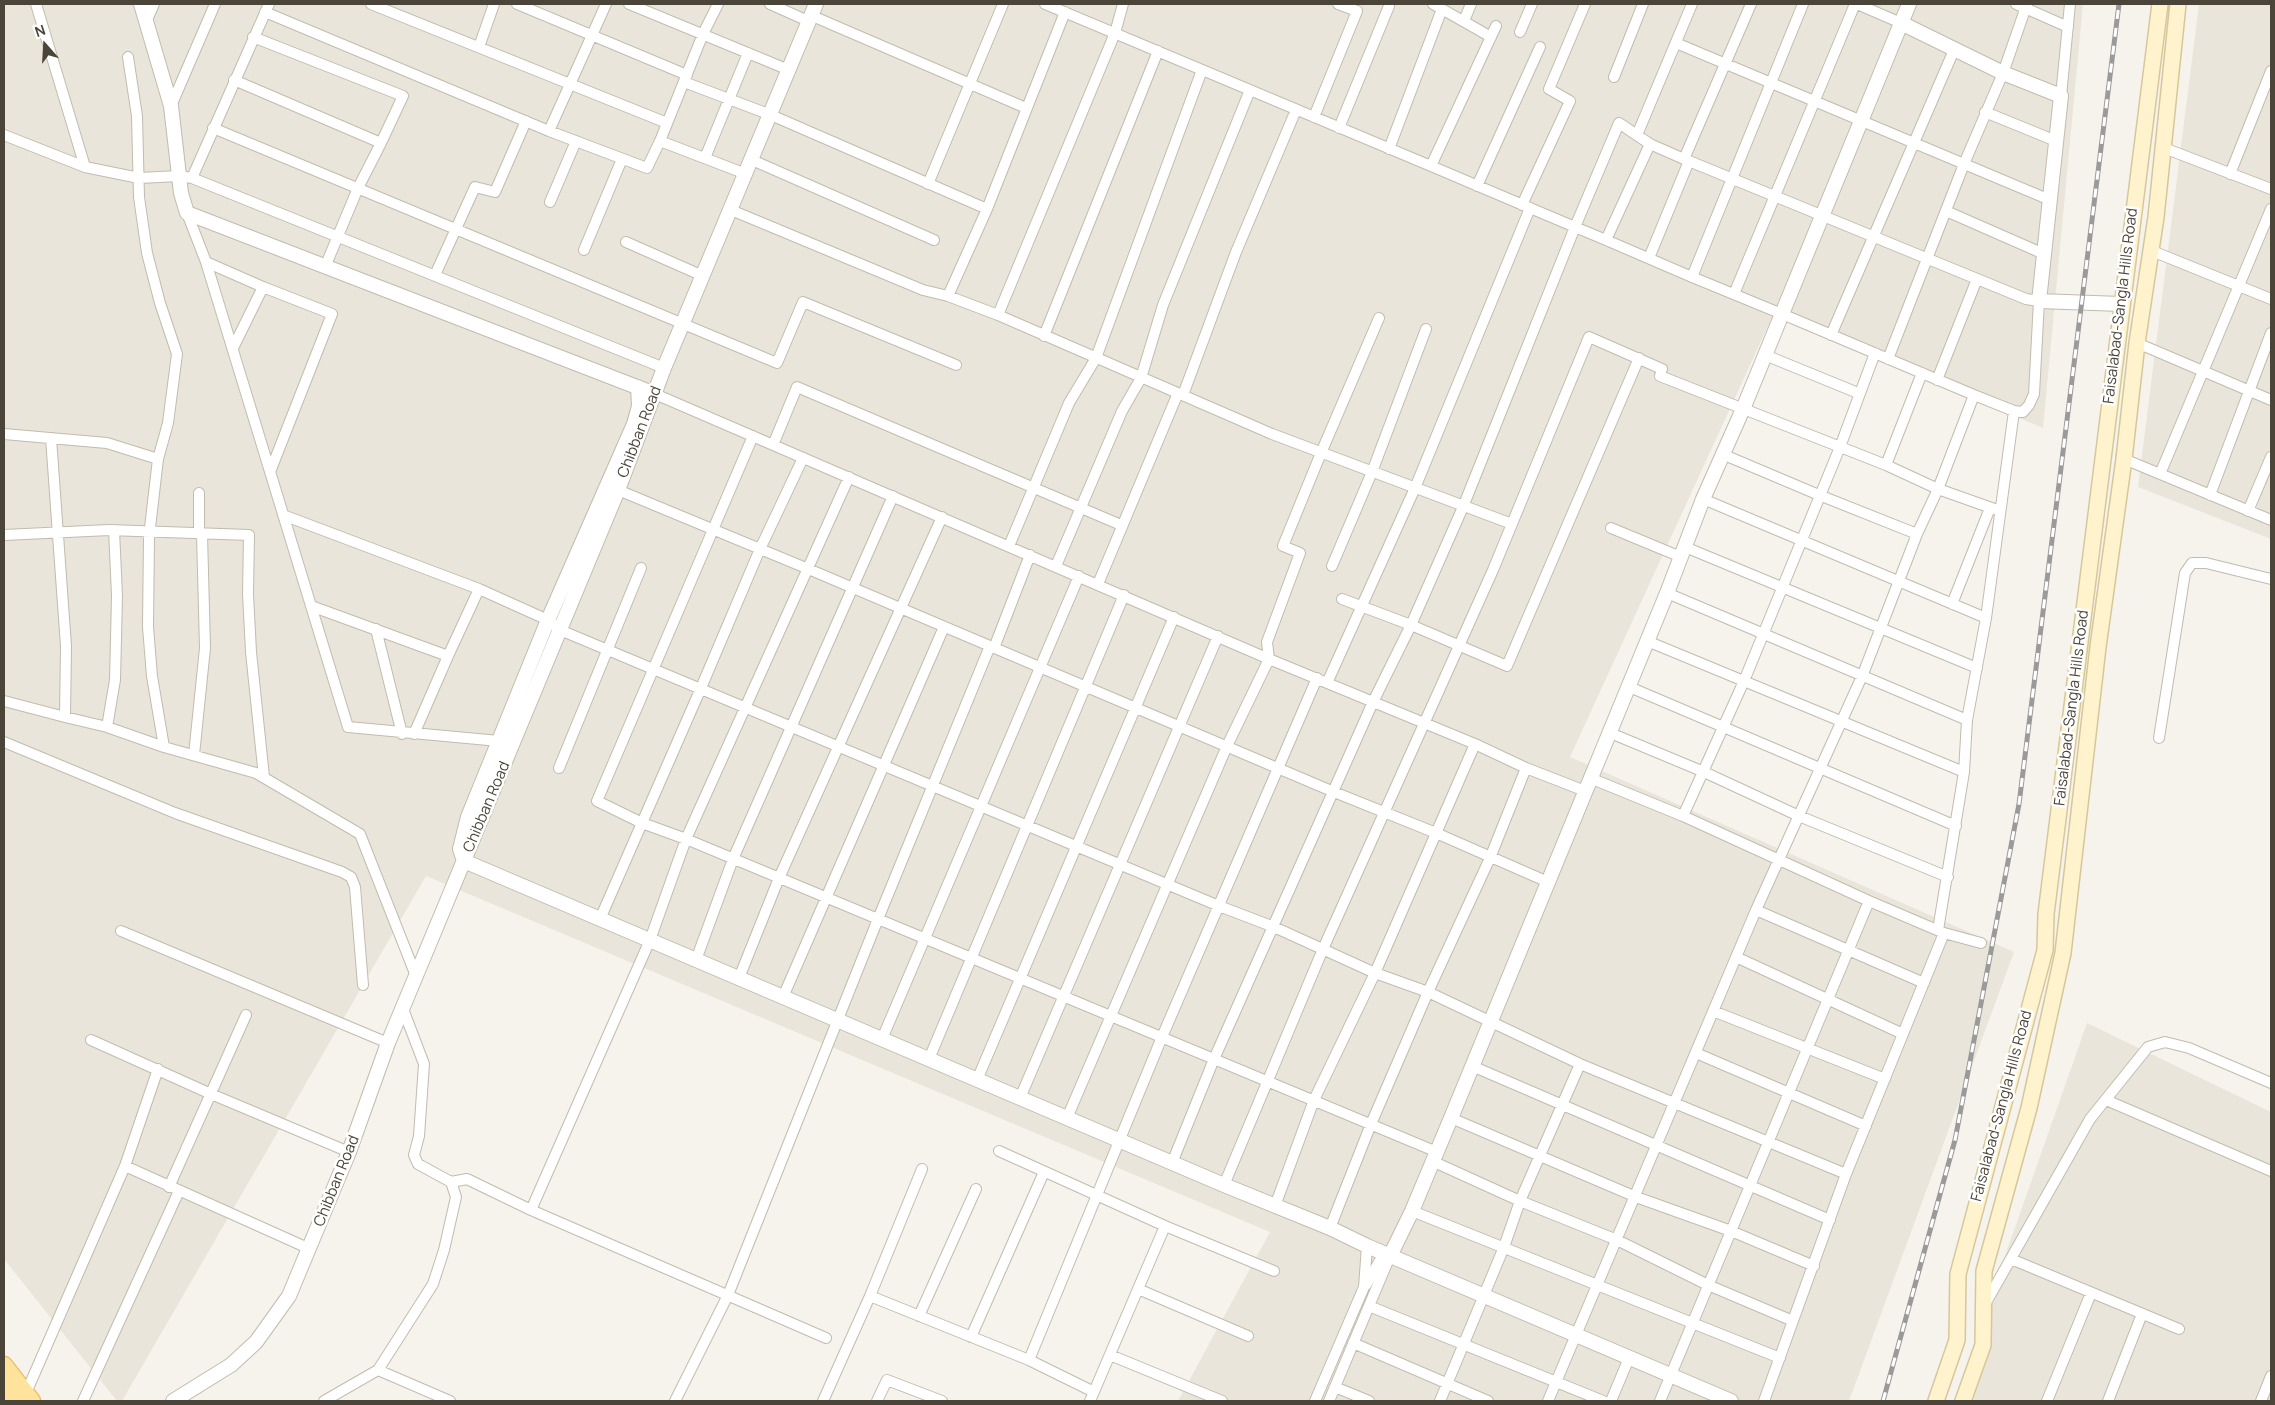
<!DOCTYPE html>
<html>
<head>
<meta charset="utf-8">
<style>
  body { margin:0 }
  #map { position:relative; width:2275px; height:1405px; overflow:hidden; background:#f6f3ec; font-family:Manrope,sans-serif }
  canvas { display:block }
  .frame { position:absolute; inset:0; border:5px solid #4b4439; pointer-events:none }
  .north { position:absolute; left:20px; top:20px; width:50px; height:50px; -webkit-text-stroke:4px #fff; paint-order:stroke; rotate:341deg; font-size:14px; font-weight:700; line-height:20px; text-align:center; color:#4b4439 }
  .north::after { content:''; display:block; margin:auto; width:18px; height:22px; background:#4b4439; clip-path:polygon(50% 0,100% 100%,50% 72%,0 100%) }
</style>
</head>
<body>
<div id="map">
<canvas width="2275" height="1405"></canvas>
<div class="frame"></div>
<div class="north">N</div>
</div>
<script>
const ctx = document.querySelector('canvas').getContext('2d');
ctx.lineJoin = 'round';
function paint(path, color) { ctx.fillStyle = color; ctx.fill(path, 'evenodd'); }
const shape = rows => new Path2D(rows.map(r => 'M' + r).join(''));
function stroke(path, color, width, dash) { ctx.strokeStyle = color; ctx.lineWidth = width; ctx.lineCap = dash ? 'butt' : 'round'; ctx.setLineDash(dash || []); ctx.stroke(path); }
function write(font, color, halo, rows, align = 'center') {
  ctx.font = font + ' Manrope,sans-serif'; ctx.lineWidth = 5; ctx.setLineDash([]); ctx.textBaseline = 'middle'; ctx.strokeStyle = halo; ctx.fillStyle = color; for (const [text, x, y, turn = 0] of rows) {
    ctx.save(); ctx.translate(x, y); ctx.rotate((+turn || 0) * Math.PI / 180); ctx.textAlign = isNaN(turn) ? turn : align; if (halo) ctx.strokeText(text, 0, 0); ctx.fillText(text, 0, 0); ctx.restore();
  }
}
paint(shape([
  [4,4,2083,4,2043,428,1773,315,1570,757,2014,952,1849,1401,1178,1401,1270,1232,426,876,122,1401,117,1401,4,1259],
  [2199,4,2271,4,2271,539,2138,487],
  [2087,1023,2271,1112,2271,1401,1954,1401]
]), '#eae5da');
const minor = shape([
  [36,4,85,167],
  [371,4,667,123],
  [517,4,687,75],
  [629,4,789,70],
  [770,4,808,21],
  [1045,4,1431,166,1530,208,1575,227,1606,240,1692,277,1782,314,1974,395,2014,411,2023,412,2029,405,2034,394,2039,301,2026,299,1684,159,1650,144,1619,123,1575,227,1463,507,1411,625,1373,702,1214,1059,1172,1163],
  [1433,4,1491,37],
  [1857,4,1901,23],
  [2016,4,2068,27],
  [265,12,549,131,647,168,660,141,703,34,718,4],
  [810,15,1026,108],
  [1464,21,1471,4],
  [146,22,154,4],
  [1520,32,1532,4],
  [1676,43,2050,200],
  [479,47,494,4],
  [128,57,137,116,139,197,147,253,160,303,177,354,168,423,158,459,149,536,148,627,152,676,164,747],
  [1614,77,1643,4],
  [234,80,381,143,403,96,253,37],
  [684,82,771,115,987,209],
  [2061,96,2070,4],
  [171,106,215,4],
  [1985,112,2056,141],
  [1314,117,1357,11,1338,4],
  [213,128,777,363,803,302,956,365],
  [1339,128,1389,6],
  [549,131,606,4],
  [4,135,85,167,139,178,179,176,192,178,664,368],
  [1637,135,1692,4],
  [660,141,746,174],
  [2164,148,2271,189],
  [1389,149,1442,9],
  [705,158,748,53],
  [1684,159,1751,4],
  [752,160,934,240],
  [1431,166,1496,26],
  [2230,174,2271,71],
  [192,178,269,4],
  [928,184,1003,4],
  [1477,186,1540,47],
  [550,202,576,141],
  [1522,205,1570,101,1549,89,1585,4],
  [731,210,923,290,948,296,998,315,1272,434,1512,524],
  [1946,211,2044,254],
  [187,213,206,262,348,727,499,741],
  [1606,240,1650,144],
  [626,242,703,276],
  [584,250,622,159],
  [2152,251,2271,299],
  [1649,258,1689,161],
  [206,262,263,287,332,314,270,472],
  [325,267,358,188,381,143],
  [435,275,475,187,495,192,526,121],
  [1692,277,1803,4],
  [1734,294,1855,4],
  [948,296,987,209,1065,12],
  [998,315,1115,33,1123,4],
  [1831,335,1954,50],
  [1044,336,1158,51],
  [2137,343,2271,400],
  [233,348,263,287],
  [1765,355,1858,393],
  [1888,359,1964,164,2003,73,2027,4],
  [1937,380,1977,279],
  [655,394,1269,659,1475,744,1526,768,1585,791],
  [1183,395,1236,252,1296,110],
  [4,434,107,443,158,459],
  [753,436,597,801,642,823,686,839,1437,1152],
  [773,445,797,387,1121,525],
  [1722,454,1819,495,1917,534],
  [2124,459,2271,520],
  [1886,465,1922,373],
  [2160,474,2271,209],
  [618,490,806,568,1334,792,1436,833,1548,882],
  [2210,495,2271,333],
  [1703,499,1986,618],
  [2248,511,2271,457],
  [283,515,479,589,548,620,560,630,1219,906,1274,927,1375,973,1428,992,1580,1064,1846,1174],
  [1611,528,1681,557],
  [199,534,199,493],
  [4,535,109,530,249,535,248,594,251,652,264,777],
  [1009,546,1069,403,1096,358,1202,70],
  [1685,547,1977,668],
  [1056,566,1122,411,1141,378,1163,305,1250,90],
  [1332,566,1372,472,1426,329],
  [1098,584,1178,393],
  [1667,593,1967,720],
  [1342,599,1411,625,1507,666,1639,358],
  [1952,604,1990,508],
  [311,606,448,656,414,734],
  [376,629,402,734],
  [1647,641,1964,772],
  [994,648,1030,555],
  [448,656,479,589],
  [1327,683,1415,488,1530,208],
  [1627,686,1956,826],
  [4,701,65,717,66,646,51,438],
  [65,717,107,727,164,747,256,773,360,834,416,976],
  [107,727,115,680,117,596,114,530],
  [1608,732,1704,772,1799,816,1948,877],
  [2159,738,2185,573,2192,563,2206,563,2271,579],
  [4,742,175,813,342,872,351,877,355,887,363,985],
  [194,755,205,648,202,534],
  [559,768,641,568],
  [1590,778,1683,816,1869,901,1944,933,1981,943],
  [1683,816,1744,681,1840,447,1875,353],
  [1756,910,1924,983],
  [600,919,701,688,760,549,803,458],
  [1938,930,1964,772,1967,720,1986,618,2014,411],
  [121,931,388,1043],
  [1736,957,1903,1034],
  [696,960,733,859,893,496],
  [739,978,779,878,942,517],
  [783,997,944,627],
  [403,1009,424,1064,419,1136,414,1155,418,1164,451,1182,467,1179,531,1210,826,1338],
  [1713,1011,1885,1079],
  [882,1039,1079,576],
  [91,1040,211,1094,349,1152],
  [1696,1053,1866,1126],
  [929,1059,1124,595],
  [1472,1066,1830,1220],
  [977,1080,1174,617],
  [1020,1098,1218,636],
  [2106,1100,2271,1171],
  [1067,1118,1227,746,1269,659,1267,642,1300,553,1283,546,1321,453,1379,318],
  [1451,1118,1636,1197,1731,1231,1814,1266],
  [999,1151,1165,1226],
  [1432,1161,1520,1201,1617,1240,1708,1285,1793,1321],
  [125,1166,310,1249],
  [1224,1185,1323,949,1493,570,1589,337,1662,369,1660,376,1886,465,1938,489,2000,511],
  [169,1187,246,1015],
  [1275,1206,1314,1100,1375,973,1475,744],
  [531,1210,650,940,686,839,849,477],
  [1412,1211,1780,1358],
  [1330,1228,1371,1124,1428,992,1490,858,1526,768],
  [2011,1259,2179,1329],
  [1366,1285,1384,1253],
  [1138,1289,1248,1336],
  [870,1296,922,1169],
  [1369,1306,1603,1401],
  [1984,1306,2090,1119,2148,1047,2165,1042,2189,1048,2271,1083],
  [919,1316,976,1189],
  [971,1337,1044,1172],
  [1353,1343,1488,1401],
  [1110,1355,1222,1401],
  [1029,1360,1094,1392],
  [378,1370,433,1284,444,1250,456,1197,451,1182],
  [1335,1387,1369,1401],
  [26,1393,125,1166,158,1069],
  [83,1401,179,1191],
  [324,1401,378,1370,450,1401],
  [675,1401,728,1295,878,919,990,646],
  [823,1401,870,1296,1029,1360,1162,1037,1317,678],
  [877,1401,887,1380,942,1401],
  [1090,1401,1165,1226,1274,1271],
  [1315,1401,1364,1287,1367,1246],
  [1329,1401,1390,1256],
  [1440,1401,1504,1247,1520,1201,1580,1064],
  [1548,1401,1756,910,1863,674,1917,534,1938,489,1974,395],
  [1611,1401,1629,1358],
  [1660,1401,1869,901],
  [1764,1401,1846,1174,1944,933],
  [2047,1401,2091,1293],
  [2108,1401,2142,1314],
  [2261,1401,2271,1376]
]);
const tertiary = shape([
  [141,4,171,106,181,193,187,213,655,394],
  [1901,23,2003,73,2061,96,2039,301,2121,304],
  [463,858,460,849,468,817,548,620,634,424,639,406,638,387],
  [464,861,1224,1185,1330,1228,1367,1246,1731,1401],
  [1390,1256,1412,1211,1451,1118,1667,593,1703,499,1743,409,1909,4],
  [173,1401,231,1365,256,1342,289,1296,349,1152,388,1043,618,490,664,368,816,4]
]);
const secondary = shape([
  [1936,1401,1957,1340,1958,1274,2045,950,2046,914,2160,4],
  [1963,1401,1983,1345,1984,1271,2029,1108,2063,953,2098,647,2124,459,2137,343,2156,217,2178,4]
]);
const primary = shape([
  [4,1365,32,1401],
  [4,1385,16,1401]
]);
stroke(minor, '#c2bbae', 12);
stroke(tertiary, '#c2bbae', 16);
stroke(secondary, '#d6c79b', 18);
stroke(primary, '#e6c16a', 19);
stroke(minor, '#fff', 10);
stroke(tertiary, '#fff', 14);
stroke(secondary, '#fff3cd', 15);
stroke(primary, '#ffe39c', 16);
const rail = shape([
  [1883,1401,1955,1140,2019,804,2119,4]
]);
stroke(rail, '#9a9a9a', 5);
stroke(rail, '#fff', 3, [9]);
write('15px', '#4b4439', '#fff', [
  ["Faisalabad-Sangla Hills Road",2121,306,-83],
  ["Chibban Road",640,432,-69],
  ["Faisalabad-Sangla Hills Road",2072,708,-83],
  ["Chibban Road",487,807,-67],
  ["Faisalabad-Sangla Hills Road",2002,1106,-75],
  ["Chibban Road",337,1181,-68]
]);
</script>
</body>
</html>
